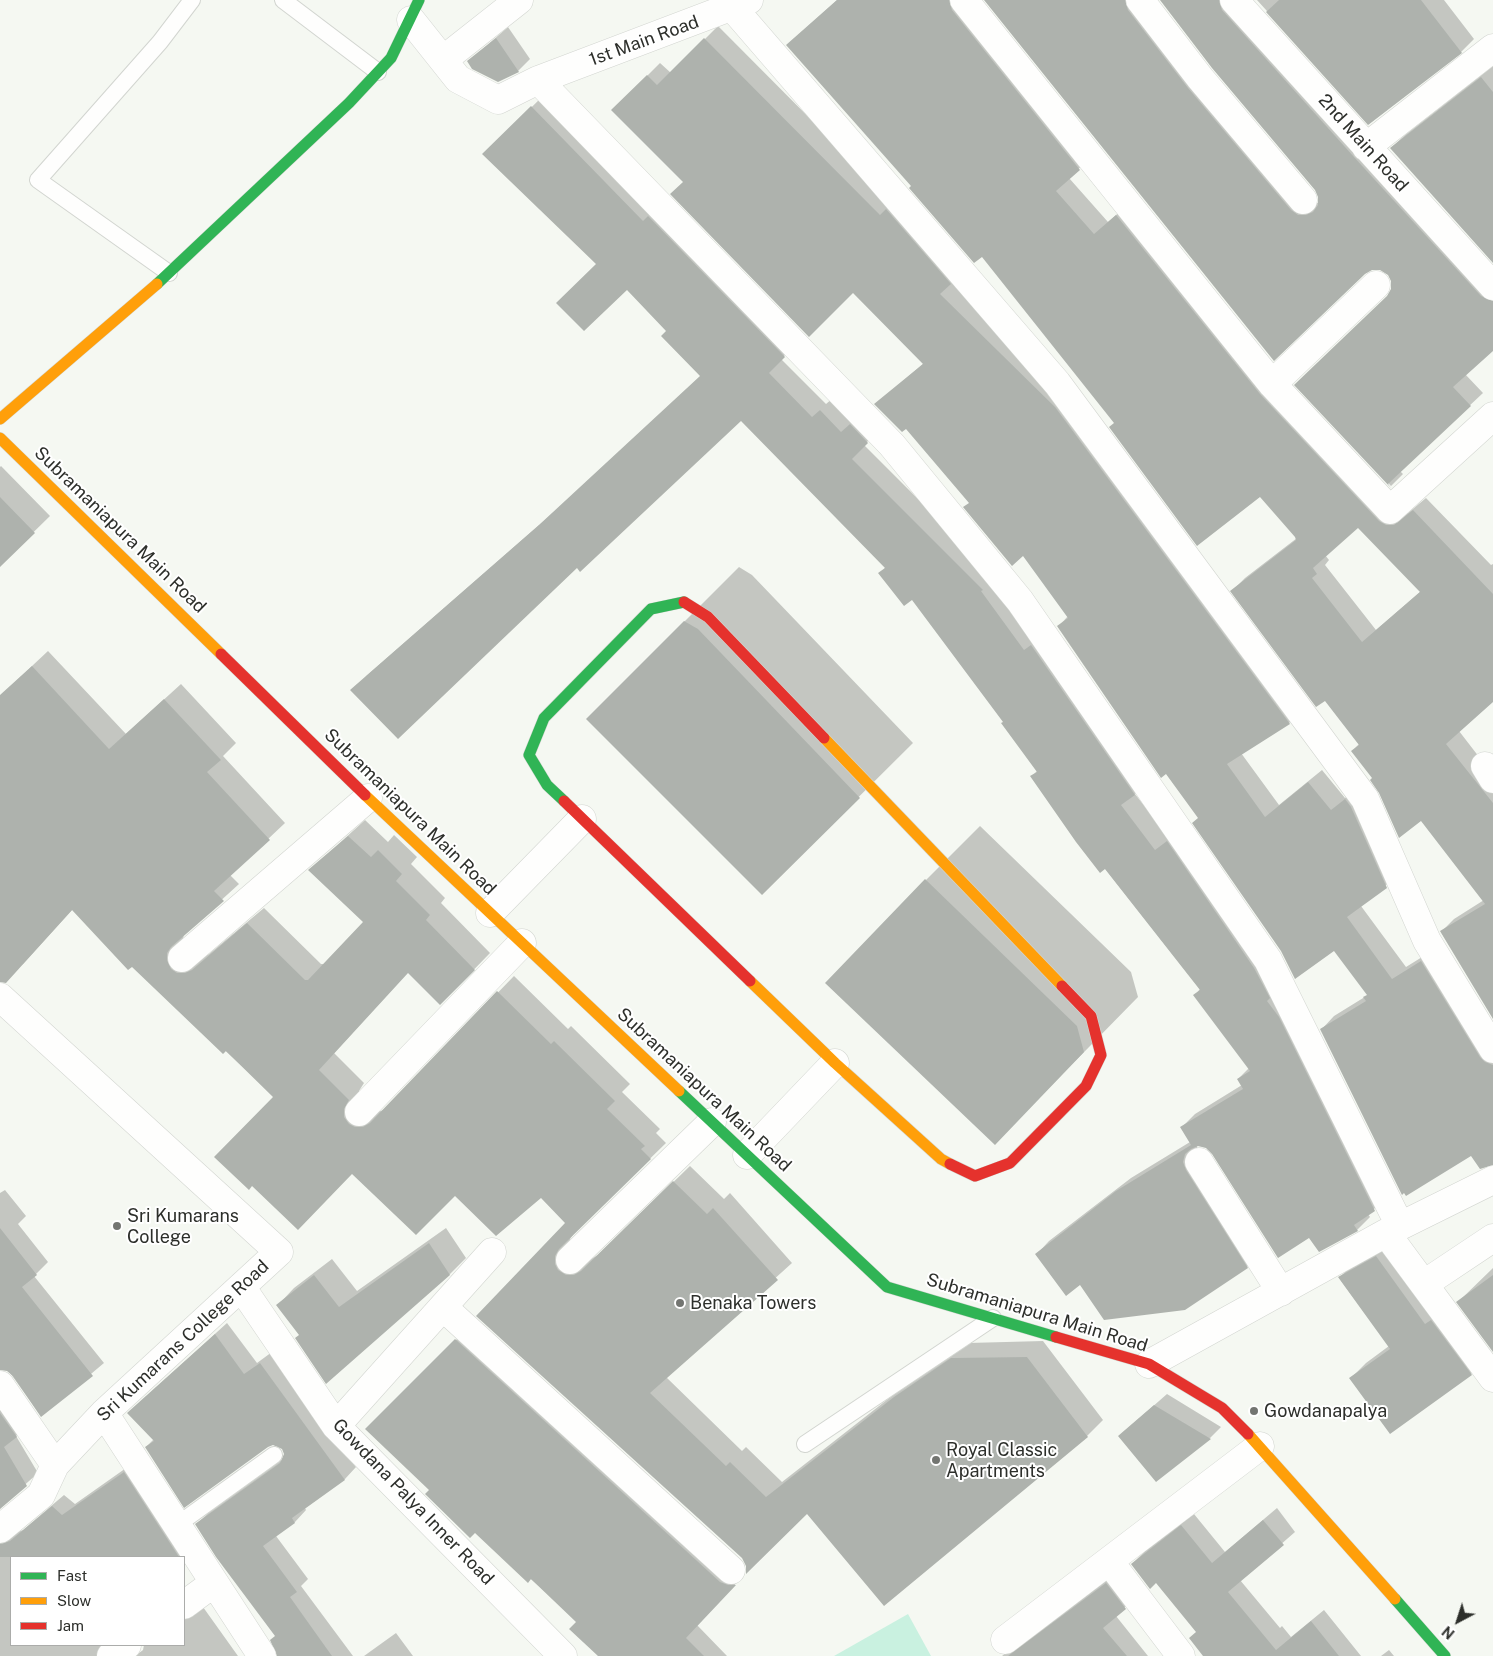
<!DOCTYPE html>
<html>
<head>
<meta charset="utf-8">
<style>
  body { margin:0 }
  #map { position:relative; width:1493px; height:1656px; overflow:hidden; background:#f5f8f2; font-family:"Public Sans",sans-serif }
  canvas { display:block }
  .legend { position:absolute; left:10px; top:1556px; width:175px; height:90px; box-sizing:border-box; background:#fff; border:1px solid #abacaa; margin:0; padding:6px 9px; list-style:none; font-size:15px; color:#2d2f2b }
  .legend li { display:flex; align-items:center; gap:10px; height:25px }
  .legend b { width:25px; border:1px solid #abacaa }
  .north { position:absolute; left:1433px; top:1596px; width:50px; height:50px; -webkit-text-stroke:4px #fff; paint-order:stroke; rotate:220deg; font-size:14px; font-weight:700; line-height:20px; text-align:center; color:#2d2f2b }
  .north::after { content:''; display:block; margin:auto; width:18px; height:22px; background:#2d2f2b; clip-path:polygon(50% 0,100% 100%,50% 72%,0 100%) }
</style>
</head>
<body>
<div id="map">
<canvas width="1493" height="1656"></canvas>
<ul class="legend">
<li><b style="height:6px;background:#30b455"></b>Fast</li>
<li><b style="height:6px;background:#ff9f0a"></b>Slow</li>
<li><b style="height:6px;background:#e5322d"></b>Jam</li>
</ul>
<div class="north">N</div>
</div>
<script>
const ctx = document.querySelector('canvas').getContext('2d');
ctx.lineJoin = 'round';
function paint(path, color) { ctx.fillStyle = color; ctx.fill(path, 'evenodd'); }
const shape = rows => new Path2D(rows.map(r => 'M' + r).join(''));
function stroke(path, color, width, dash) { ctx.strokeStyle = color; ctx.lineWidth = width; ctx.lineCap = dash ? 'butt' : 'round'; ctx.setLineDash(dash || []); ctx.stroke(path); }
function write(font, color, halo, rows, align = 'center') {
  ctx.font = font + ' "Public Sans",sans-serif'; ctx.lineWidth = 4; ctx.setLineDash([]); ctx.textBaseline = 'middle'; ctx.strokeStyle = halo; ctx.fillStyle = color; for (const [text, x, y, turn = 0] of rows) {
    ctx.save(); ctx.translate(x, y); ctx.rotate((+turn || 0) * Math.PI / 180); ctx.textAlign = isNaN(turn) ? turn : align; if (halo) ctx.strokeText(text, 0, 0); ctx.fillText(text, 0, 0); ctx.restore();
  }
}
paint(shape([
  [908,1614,931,1656,834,1656]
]), '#c9f1e0');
paint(shape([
  [837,0,967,0,1092,156,1069,178,1108,222,1130,203,1399,512,1408,513,1426,498,1491,565,1493,564,1493,701,1459,731,1493,775,1493,1016,1441,932,1454,919,1484,900,1421,820,1374,778,1352,751,1359,744,1325,700,1232,591,1245,578,1297,538,1261,496,1115,423,982,255,912,186,787,45],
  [1358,526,1421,591,1376,630,1325,565,1329,560,1325,555],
  [986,0,1143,0,1312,202,1319,203,1319,197,1316,189,1161,0,1238,0,1493,304,1493,350,1465,374,1483,393,1400,471,1403,474,1391,486,1296,385,1389,296,1392,289,1392,281,1389,274,1380,269,1372,269],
  [1257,0,1444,0,1474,39,1461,52,1369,124],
  [718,26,894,203,1068,394,1302,710,1289,723,1241,753,1279,805,1322,770,1345,798,1359,787,1399,874,1361,906,1406,967,1435,949,1493,1045,1493,1154,1472,1154,1321,1030,1334,1016,1368,995,1334,949,1282,951,1199,818,1058,627,1068,616,1024,555,970,503,906,427,876,404,924,363,853,291,684,182,613,110,660,63,671,73],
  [508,27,530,59,518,71,469,61],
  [1493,66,1493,261,1391,148,1405,135],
  [545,94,797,343,781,359,826,404,833,398,880,429,864,445,995,576,1148,781,1135,794,1169,837,1181,829,1388,1197,1368,1214,1370,1217,1357,1230,1320,1250,1310,1237,1206,1147,1197,1145,1198,1156,1260,1254,1247,1267,1081,1283,1036,1255,1049,1241,1131,1178,1190,1142,1182,1127,1195,1114,1242,1085,1238,1079,1249,1068,1195,995,1200,989,1032,776,1037,771,1004,721,912,598,880,573,886,567,741,419,577,566,365,677,554,512,702,375,668,331,627,289,484,154],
  [1,466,50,516,0,565,0,467],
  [739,567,752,575,913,743,762,893,587,719],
  [48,651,126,734,181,684,236,743,223,756,285,823,230,875,239,884,184,934,182,945,202,958,209,954,264,908,321,964,324,964,365,922,310,870,365,820,388,842,394,835,417,857,411,864,445,898,441,903,490,953,456,988,408,972,334,1053,364,1083,359,1091,360,1100,372,1112,381,1111,386,1108,514,976,568,1029,571,1026,630,1084,622,1092,660,1129,656,1133,666,1143,574,1233,570,1239,571,1248,583,1260,591,1259,598,1255,690,1166,724,1199,730,1193,792,1263,666,1377,742,1451,746,1447,782,1482,911,1381,968,1343,1043,1341,1103,1420,1087,1436,807,1512,747,1565,743,1558,478,1316,567,1223,541,1196,455,1194,275,1097,73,909,23,964,0,974,0,696],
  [980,826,1131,972,1138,997,995,1143,926,880],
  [5,1190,26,1216,18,1224,48,1262,34,1276,104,1363,41,1416,8,1370,0,1369,0,1193],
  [446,1228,466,1258,449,1275,300,1335,278,1305,294,1288,332,1259,357,1291],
  [1392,1242,1486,1359,1471,1374,1351,1378,1366,1363,1389,1346,1339,1278,1355,1262],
  [1493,1268,1493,1350,1458,1302],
  [227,1323,257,1363,272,1352,356,1467,345,1479,305,1508,306,1510,295,1522,276,1536,308,1579,301,1586,353,1656,285,1656,276,1635,197,1524,208,1513,284,1458,284,1449,278,1444,146,1447,154,1439,140,1402],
  [467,1328,740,1574,745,1574,697,1625,727,1656,618,1656,430,1490,456,1340],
  [0,1384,28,1424,16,1436,38,1473,0,1507],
  [1167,1394,1221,1427,1210,1438,1119,1436],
  [136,1461,184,1557,11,1557,11,1645,107,1645,114,1656,0,1656,0,1527,15,1533,23,1530,64,1495,75,1504],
  [1277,1508,1295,1532,1240,1580,1280,1628,1282,1626,1291,1637,1324,1610,1361,1656,1205,1656,1197,1632,1156,1582,1132,1564,1145,1551,1194,1514,1225,1552],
  [1119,1571,1137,1595,1116,1616,1148,1656,1002,1656,1018,1643,1028,1640],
  [184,1603,203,1607,238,1656,135,1656,143,1650,144,1645,184,1645],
  [396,1633,413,1656,364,1656],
  [1389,1650,1394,1656,1381,1656]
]), '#0003');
paint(shape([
  [837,0,949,0,952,10,1080,170,1056,191,1094,234,1116,215,1260,394,1379,521,1386,525,1394,525,1413,510,1493,594,1493,702,1446,744,1493,803,1493,1019,1440,931,1485,904,1421,821,1399,838,1379,793,1370,780,1372,778,1351,751,1359,745,1325,701,1316,707,1230,591,1296,540,1295,537,1260,497,1197,546,1109,427,1114,423,982,257,974,263,909,188,911,186,786,45],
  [1358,528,1420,592,1362,642,1312,578,1317,574,1313,568],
  [984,0,1125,0,1128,10,1188,88,1291,210,1298,215,1306,215,1313,212,1318,205,1318,197,1315,190,1212,68,1160,0,1219,0,1222,10,1354,157,1481,296,1493,301,1493,351,1453,387,1471,406,1388,484,1391,488,1294,385,1387,296,1391,289,1391,281,1388,275,1380,270,1372,270,1365,274,1274,361],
  [1279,0,1421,0,1462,53,1368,125,1266,12],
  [496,38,519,72,498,82,472,69,467,61],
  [704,38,880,215,886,209,951,284,940,294,1055,407,1290,724,1227,764,1265,817,1308,782,1331,810,1345,799,1351,807,1387,888,1347,917,1392,979,1421,961,1480,1057,1485,1062,1493,1065,1493,1165,1480,1169,1471,1156,1406,1196,1404,1193,1402,1195,1320,1029,1366,1001,1363,997,1367,995,1334,951,1295,979,1281,951,1192,823,1198,818,1166,774,1161,778,1057,626,1068,618,1023,556,1012,566,963,507,969,503,906,429,902,432,874,404,923,364,853,293,809,337,670,194,683,182,611,110,647,75,657,85],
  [1481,77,1493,92,1493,263,1390,148],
  [531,106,643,221,648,216,785,357,769,373,812,417,820,410,841,432,850,424,868,443,852,459,983,590,981,591,1024,650,1031,645,1135,795,1121,805,1155,850,1167,841,1254,968,1270,998,1267,1001,1279,1017,1375,1211,1354,1225,1358,1231,1319,1252,1309,1238,1278,1258,1212,1154,1206,1148,1198,1146,1191,1149,1185,1154,1183,1162,1186,1170,1248,1268,1185,1310,1104,1320,1080,1285,1066,1296,1035,1254,1116,1191,1191,1145,1180,1127,1243,1089,1237,1079,1250,1071,1193,995,1200,990,1105,869,1100,873,1076,842,1030,776,1037,772,1001,723,1003,722,912,600,904,606,878,573,885,568,741,421,580,572,577,568,398,739,350,690,539,525,700,376,661,336,666,331,627,290,584,331,556,303,596,264,482,154],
  [0,497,35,533,0,567],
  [684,621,698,629,860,798,762,895,586,719],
  [32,666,109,749,164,699,221,760,207,772,270,840,214,891,224,901,171,947,167,953,167,960,171,969,177,973,185,973,192,970,247,923,305,980,308,980,363,922,308,870,348,836,371,857,378,850,402,874,396,881,430,915,426,920,475,970,440,1005,408,973,319,1070,349,1100,344,1109,344,1117,349,1124,355,1127,363,1127,370,1123,497,991,551,1044,554,1041,615,1101,607,1109,645,1146,641,1149,651,1159,559,1249,555,1256,555,1264,558,1270,566,1275,574,1275,581,1271,673,1181,707,1214,713,1208,778,1280,650,1393,726,1466,730,1462,766,1497,894,1397,951,1358,1027,1357,1088,1437,884,1606,807,1514,746,1574,746,1566,742,1558,476,1316,565,1223,541,1198,496,1236,455,1196,416,1235,352,1174,298,1230,252,1186,249,1190,214,1157,273,1097,226,1051,223,1054,132,967,128,970,72,910,6,983,0,982,0,695],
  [925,879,1077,1026,1084,1052,995,1145,825,983],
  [0,1228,37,1275,22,1287,93,1376,41,1417,13,1376,7,1371,0,1370],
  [429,1243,450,1275,326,1384,295,1338,299,1335,276,1305,314,1275,339,1307],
  [1376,1256,1425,1324,1431,1320,1472,1375,1390,1434,1349,1378,1390,1349,1338,1277],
  [1493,1275,1493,1352,1456,1302],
  [215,1334,244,1374,260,1363,345,1480,292,1518,295,1523,263,1546,297,1592,290,1597,332,1656,277,1656,270,1640,275,1636,216,1557,195,1524,280,1463,284,1454,282,1449,273,1445,268,1447,184,1508,145,1447,154,1441,127,1413],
  [455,1339,720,1582,728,1585,736,1585,686,1638,704,1656,598,1656,569,1629,576,1622,531,1579,528,1583,475,1533,470,1538,425,1494,429,1490,365,1429],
  [1154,1405,1211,1439,1156,1482,1118,1436],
  [0,1413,17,1437,4,1447,27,1486,0,1509],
  [124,1472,179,1557,0,1557,0,1544,10,1541,52,1506,62,1515],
  [1263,1520,1284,1545,1228,1592,1276,1650,1311,1621,1339,1656,1203,1656,1189,1638,1196,1632,1156,1583,1150,1589,1131,1564,1181,1525,1212,1563],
  [1106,1583,1126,1609,1103,1628,1127,1656,1008,1656]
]), '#aeb2ad');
const lane = shape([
  [283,0,378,72],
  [169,273,38,180,160,42,192,0],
  [805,1444,993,1318],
  [177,1525,274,1455]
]);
const street = shape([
  [964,0,1272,384,1390,510,1493,416],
  [1140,0,1200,78,1303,200],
  [1234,0,1493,286],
  [733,8,1057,383,1365,799,1427,941,1493,1049],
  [411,20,458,79,498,100,538,80,892,445,1020,601,1268,960,1400,1226],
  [443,60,519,0],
  [538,80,749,0],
  [1366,147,1493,48],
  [1272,384,1376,285],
  [1485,766,1493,779],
  [490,913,582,819],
  [182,958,368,798],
  [0,997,279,1252,104,1413,55,1465,41,1495,0,1529],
  [359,1112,522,943],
  [747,1155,835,1063],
  [1199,1162,1281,1292],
  [1386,1233,1493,1378],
  [570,1260,712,1122],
  [1424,1284,1493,1238],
  [242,1288,336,1426,563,1656],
  [443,1307,731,1570],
  [1149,1364,1386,1233,1493,1180],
  [0,1385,55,1465],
  [104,1413,262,1656],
  [336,1426,492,1252],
  [1109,1561,1181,1656],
  [184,1605,214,1583],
  [1005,1640,1260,1446],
  [111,1656,127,1645]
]);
const fast = shape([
  [157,284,349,103,391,58,419,0],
  [564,801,547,785,529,755,544,718,651,609,684,602],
  [679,1091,887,1287,1056,1337],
  [1395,1599,1445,1656]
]);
const slow = shape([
  [0,419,157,284],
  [0,438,221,654],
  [824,738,1062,986],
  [365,795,679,1091],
  [750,981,835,1063,941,1159,950,1164],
  [1248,1434,1395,1599]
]);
const jam = shape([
  [684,602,708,617,824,738],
  [221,654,365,795],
  [564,801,750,981],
  [950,1164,975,1176,1010,1163,1086,1086,1101,1055,1091,1016,1062,986],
  [1056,1337,1149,1364,1222,1408,1248,1434]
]);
stroke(lane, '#d2d5d0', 18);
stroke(street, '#d2d5d0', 29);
stroke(fast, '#d2d5d0', 12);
stroke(slow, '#d2d5d0', 12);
stroke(jam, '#d2d5d0', 12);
stroke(lane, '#fefefd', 16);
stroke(street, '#fefefd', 28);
stroke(fast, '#30b455', 11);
stroke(slow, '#ff9f0a', 11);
stroke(jam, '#e5322d', 11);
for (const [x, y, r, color] of [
  [117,1226,5,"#737571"],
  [680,1303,5,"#737571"],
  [1254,1411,5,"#737571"],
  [936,1460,5,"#737571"]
]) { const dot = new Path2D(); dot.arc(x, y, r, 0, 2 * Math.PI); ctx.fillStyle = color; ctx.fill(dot); stroke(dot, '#fff', 2); }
write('18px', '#2d2f2b', '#fff', [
  ["1st Main Road",644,41,-20],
  ["2nd Main Road",1363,143,48],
  ["Subramaniapura Main Road",120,530,44],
  ["Subramaniapura Main Road",410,812,44],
  ["Subramaniapura Main Road",704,1090,43],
  ["Subramaniapura Main Road",1037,1313,17],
  ["Sri Kumarans College Road",183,1341,-43],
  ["Gowdana Palya Inner Road",413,1502,46]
]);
write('18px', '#2d2f2b', '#fff', [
  ["Sri Kumarans",127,1216],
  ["College",127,1237],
  ["Benaka Towers",690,1303],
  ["Gowdanapalya",1264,1411],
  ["Royal Classic",946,1450],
  ["Apartments",946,1471]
], 'left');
</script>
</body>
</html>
